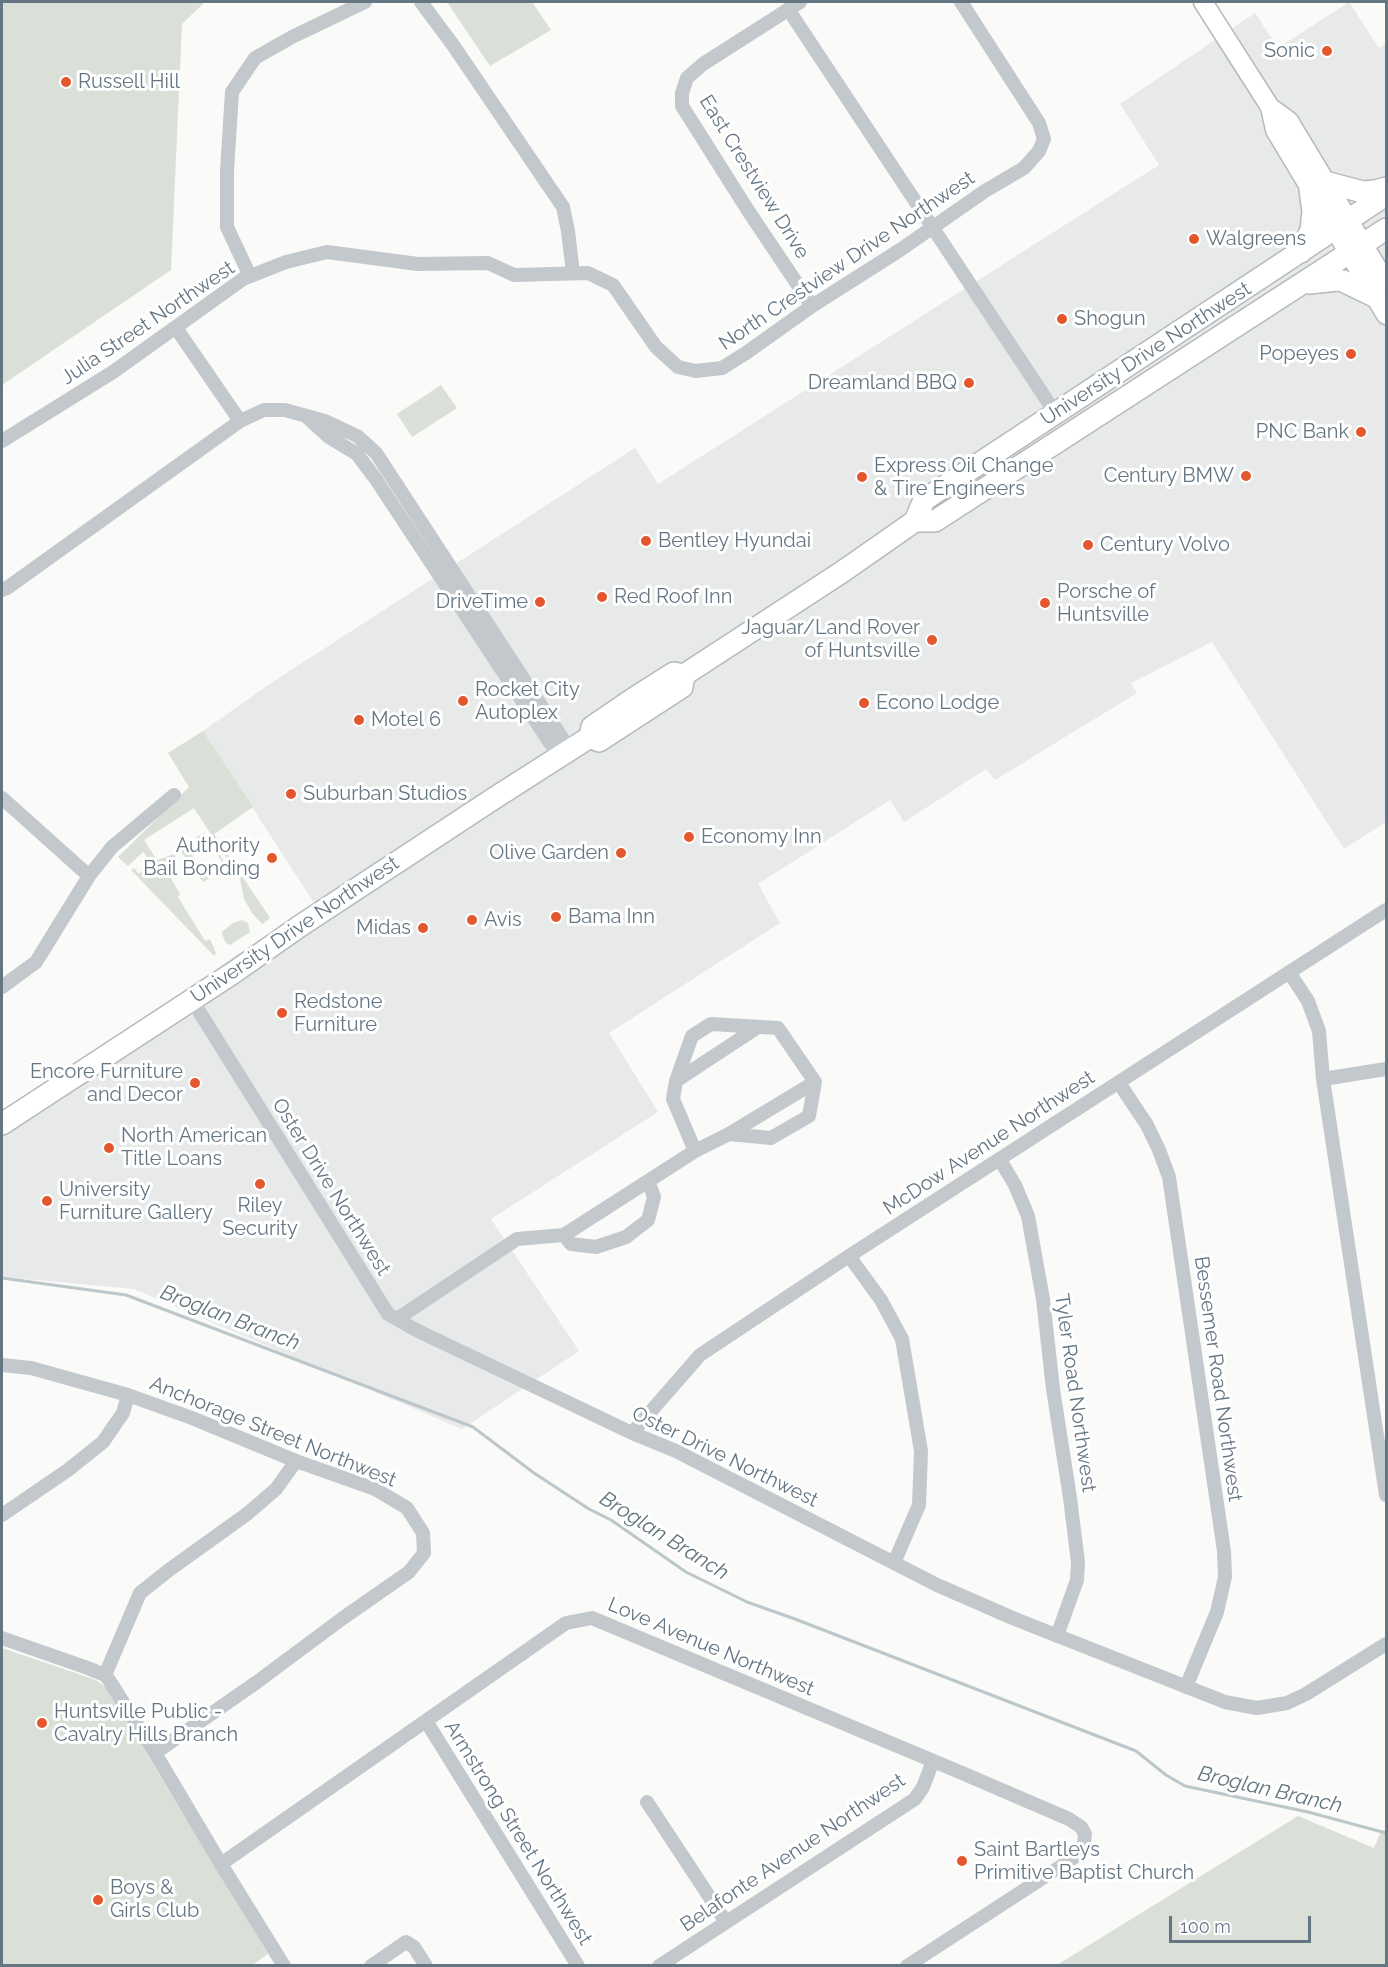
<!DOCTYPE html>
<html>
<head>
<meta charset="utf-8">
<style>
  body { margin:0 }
  #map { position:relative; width:1388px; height:1967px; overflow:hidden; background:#fafaf8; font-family:Raleway,sans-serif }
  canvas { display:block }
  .frame { position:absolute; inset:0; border:3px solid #657683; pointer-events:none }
  .scale { position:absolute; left:1169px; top:1916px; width:142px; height:27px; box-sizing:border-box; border:3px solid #657683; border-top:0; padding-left:8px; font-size:18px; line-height:21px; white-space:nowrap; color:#657683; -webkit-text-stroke:4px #fff; paint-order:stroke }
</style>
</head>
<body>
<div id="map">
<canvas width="1388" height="1967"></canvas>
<div class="frame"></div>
<div class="scale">100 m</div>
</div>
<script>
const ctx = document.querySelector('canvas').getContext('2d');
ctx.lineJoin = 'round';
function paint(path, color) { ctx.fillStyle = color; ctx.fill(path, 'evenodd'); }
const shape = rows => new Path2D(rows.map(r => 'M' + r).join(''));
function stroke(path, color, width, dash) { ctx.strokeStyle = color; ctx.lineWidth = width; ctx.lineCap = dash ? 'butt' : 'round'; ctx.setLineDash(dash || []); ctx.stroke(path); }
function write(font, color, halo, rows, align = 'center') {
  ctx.font = font + ' Raleway,sans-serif'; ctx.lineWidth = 6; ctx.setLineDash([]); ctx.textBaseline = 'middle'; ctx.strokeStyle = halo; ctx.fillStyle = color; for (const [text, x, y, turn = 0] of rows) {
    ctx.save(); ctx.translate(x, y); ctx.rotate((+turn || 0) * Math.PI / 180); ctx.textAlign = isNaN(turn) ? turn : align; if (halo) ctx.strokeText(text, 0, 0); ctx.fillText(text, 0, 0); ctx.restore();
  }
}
paint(shape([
  [1349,2,1379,48,1386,44,1386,822,1344,849,1212,642,1131,683,1137,693,995,780,986,769,904,822,890,800,758,884,780,923,609,1033,658,1112,491,1219,579,1351,462,1429,134,1289,2,1277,2,1113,314,903,203,731,271,683,635,448,658,484,1159,165,1120,104,1255,13,1278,48]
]), '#e8e9e9');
paint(shape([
  [2,2,205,2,182,24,171,270,2,385],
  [447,2,532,2,551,30,490,66],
  [441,385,457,408,412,437,397,414],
  [203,731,253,807,214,834,270,918,264,923,262,924,252,913,244,899,240,879,194,808,144,840,156,859,143,867,150,860,143,852,128,866,118,857,189,787,168,753],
  [204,833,225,863,211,872,208,879,203,882,182,853,182,848,190,843,192,847,189,850,203,873,222,862,207,838,200,842,196,837],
  [174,854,176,858,171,859,164,866,180,894,178,897,205,941,210,939,216,953,214,956,131,870,134,868,139,874,152,862],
  [242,920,248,923,250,932,230,945,226,943,222,934,223,931,233,923],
  [2,1648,96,1680,107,1688,268,1954,251,1966,2,1966],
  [1298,1816,1374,1848,1381,1831,1386,1833,1386,1965,1057,1965]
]), '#dadfd7');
stroke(shape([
  [2,1278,126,1295,473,1427,534,1473,589,1509,611,1520,686,1572,747,1602,795,1619,1136,1751,1166,1775,1185,1786,1308,1812,1386,1833]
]), '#bbc7cb', 3);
const major = shape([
  [1203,2,1270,107,1275,130,1386,315],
  [1270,107,1289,121,1386,282]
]);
const highway = shape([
  [1325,182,1363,192,1375,191,1386,188],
  [1301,252,1311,230,1313,211,1310,190],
  [1310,283,1337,280,1343,281,1376,297],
  [915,521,935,521,1386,229],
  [590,737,599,741,682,687,684,675,842,572,915,521,924,500,1386,195],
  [2,1124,233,973,300,926,493,799,590,737,592,727,636,697,674,673,684,675]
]);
stroke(major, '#b5babe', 21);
stroke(highway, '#b4b9bd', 24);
stroke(shape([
  [421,2,453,45,563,207,568,231,573,273],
  [800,2,703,64,687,78,682,93,682,106,749,212,812,306],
  [788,9,1056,414],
  [250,276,227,227,227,171,232,92,255,58,292,37,365,2],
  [176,328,240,421],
  [307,417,329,437,357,454,375,478,560,758],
  [2,441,113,372,243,279,286,262,327,252,418,264,488,263,514,275,588,273,613,285,656,347,678,367,696,371,722,368,746,353,812,306,900,250,985,191,1024,168,1039,151,1044,139,1039,123,961,2],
  [2,590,7,588,240,421,264,410,285,410,325,421,357,436,376,453,570,750],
  [2,798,89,876],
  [1289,972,1308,1001,1319,1031,1323,1079,1386,1495],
  [2,987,36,962,89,876,112,847,174,795],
  [192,1000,388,1314,416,1330,632,1433,676,1451,937,1585,1015,1619,1225,1702,1257,1708,1287,1703,1306,1694,1386,1644],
  [1323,1079,1386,1069],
  [1119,1083,1147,1125,1159,1150,1169,1177,1224,1551,1225,1577,1217,1612,1186,1687],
  [729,1134,815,1082],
  [695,1151,673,1099,676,1081,758,1027],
  [1000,1160,1015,1185,1028,1216,1043,1299,1053,1389,1070,1498,1078,1562,1077,1580,1057,1636],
  [564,1235,571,1244,596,1247,626,1237,648,1220,654,1197,648,1181],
  [849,1256,881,1300,902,1339,921,1451,919,1505,894,1563],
  [397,1319,517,1239,564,1235,695,1151,729,1134,771,1138,809,1116,815,1082,778,1028,711,1024,692,1036,676,1081],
  [2,1365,31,1368,128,1395,192,1418,296,1461,375,1489,407,1508,423,1533,424,1553,409,1572,343,1618,257,1682,155,1753],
  [632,1433,700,1355,849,1256,1386,910],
  [2,1515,68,1470,103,1442,123,1413,128,1395],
  [2,1638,85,1667,105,1675,109,1680,155,1753,221,1864,284,1966],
  [105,1675,140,1593,169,1570,247,1514,276,1489,296,1461],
  [426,1721,578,1966],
  [647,1802,726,1922],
  [221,1864,566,1623,592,1618,962,1773,1069,1819,1081,1827,1085,1834,1084,1843,1081,1851,1072,1859,907,1966],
  [371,1966,406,1942,414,1947,426,1966],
  [659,1966,915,1799,923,1787,933,1761]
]), '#c3c8cc', 14);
stroke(major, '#fff', 18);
stroke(highway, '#fff', 21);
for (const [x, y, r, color] of [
  [1327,51,6,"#e4572e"],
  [66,82,6,"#e4572e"],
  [1194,239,6,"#e4572e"],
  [1062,319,6,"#e4572e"],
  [1351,354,6,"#e4572e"],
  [969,383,6,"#e4572e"],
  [1361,432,6,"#e4572e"],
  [1246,476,6,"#e4572e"],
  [862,477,6,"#e4572e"],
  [646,541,6,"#e4572e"],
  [1088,545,6,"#e4572e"],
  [602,597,6,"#e4572e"],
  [540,602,6,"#e4572e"],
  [1045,603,6,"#e4572e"],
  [932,640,6,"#e4572e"],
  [463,701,6,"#e4572e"],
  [864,703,6,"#e4572e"],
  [359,720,6,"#e4572e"],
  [291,794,6,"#e4572e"],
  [689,837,6,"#e4572e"],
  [621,853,6,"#e4572e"],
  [272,858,6,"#e4572e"],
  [556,917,6,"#e4572e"],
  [472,920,6,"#e4572e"],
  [423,928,6,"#e4572e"],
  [282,1013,6,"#e4572e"],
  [195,1083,6,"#e4572e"],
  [109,1148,6,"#e4572e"],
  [260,1184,6,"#e4572e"],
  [47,1201,6,"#e4572e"],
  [42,1723,6,"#e4572e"],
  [962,1861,6,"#e4572e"],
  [98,1900,6,"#e4572e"]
]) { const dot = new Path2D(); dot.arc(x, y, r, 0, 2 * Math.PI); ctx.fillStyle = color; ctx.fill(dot); stroke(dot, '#fff', 2); }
write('20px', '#657683', '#fff', [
  ["Sonic",1315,51,"right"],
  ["Russell Hill",78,82],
  ["Walgreens",1206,239],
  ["Shogun",1074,319],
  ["Popeyes",1339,354,"right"],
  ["Dreamland BBQ",957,383,"right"],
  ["PNC Bank",1349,432,"right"],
  ["Express Oil Change",874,466],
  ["& Tire Engineers",874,489],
  ["Century BMW",1234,476,"right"],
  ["Bentley Hyundai",658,541],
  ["Century Volvo",1100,545],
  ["Porsche of",1057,592],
  ["Huntsville",1057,615],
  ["Red Roof Inn",614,597],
  ["DriveTime",528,602,"right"],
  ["Jaguar/Land Rover",920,628,"right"],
  ["of Huntsville",920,651,"right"],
  ["Rocket City",475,690],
  ["Autoplex",475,713],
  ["Econo Lodge",876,703],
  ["Motel 6",371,720],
  ["Suburban Studios",303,794],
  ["Economy Inn",701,837],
  ["Authority",260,846,"right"],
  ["Bail Bonding",260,869,"right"],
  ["Olive Garden",609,853,"right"],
  ["Bama Inn",568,917],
  ["Avis",484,920],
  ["Midas",411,928,"right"],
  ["Redstone",294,1002],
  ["Furniture",294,1025],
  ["Encore Furniture",183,1072,"right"],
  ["and Decor",183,1095,"right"],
  ["North American",121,1136],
  ["Title Loans",121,1159],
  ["University",59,1190],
  ["Furniture Gallery",59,1213],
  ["Riley",260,1206,"center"],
  ["Security",260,1229,"center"],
  ["Huntsville Public -",54,1712],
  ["Cavalry Hills Branch",54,1735],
  ["Saint Bartleys",974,1850],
  ["Primitive Baptist Church",974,1873],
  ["Boys &",110,1888],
  ["Girls Club",110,1911]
], 'left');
write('20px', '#657683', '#fff', [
  ["East Crestview Drive",754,177,58],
  ["North Crestview Drive Northwest",847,261,-34],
  ["Julia Street Northwest",148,323,-34],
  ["University Drive Northwest",1146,354,-33],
  ["University Drive Northwest",295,930,-34],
  ["McDow Avenue Northwest",989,1143,-33],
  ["Oster Drive Northwest",331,1187,58],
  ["Bessemer Road Northwest",1218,1379,82],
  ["Tyler Road Northwest",1075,1393,82],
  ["Anchorage Street Northwest",273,1432,22],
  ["Oster Drive Northwest",725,1457,26],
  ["Love Avenue Northwest",711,1647,23],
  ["Armstrong Street Northwest",518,1833,58],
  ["Belafonte Avenue Northwest",793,1853,-34]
]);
write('italic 21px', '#60757c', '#fff', [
  ["Broglan Branch",230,1318,21],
  ["Broglan Branch",664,1536,32],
  ["Broglan Branch",1270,1790,13]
]);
</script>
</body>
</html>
